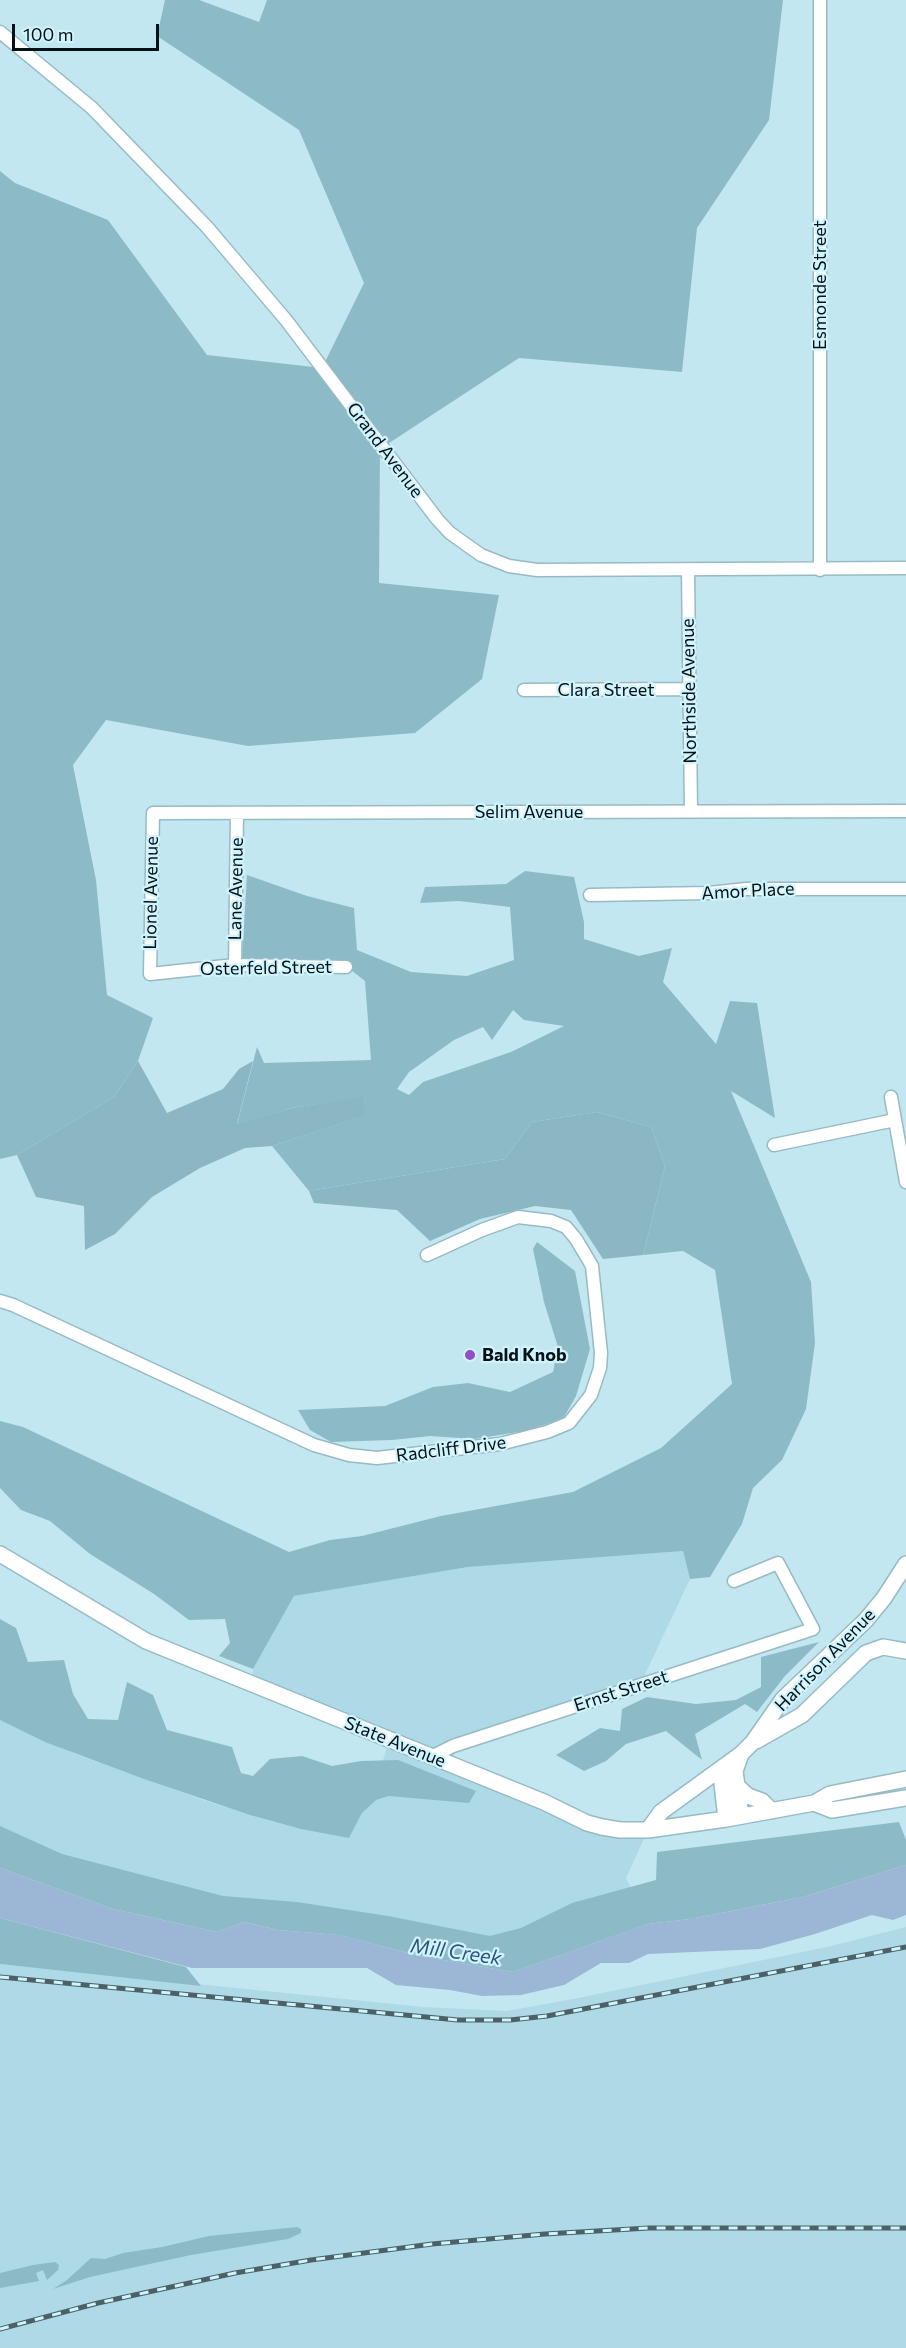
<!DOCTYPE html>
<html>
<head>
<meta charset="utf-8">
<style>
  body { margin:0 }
  #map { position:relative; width:906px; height:2348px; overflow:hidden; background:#c2e7f0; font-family:Commissioner,sans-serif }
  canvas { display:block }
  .scale { position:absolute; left:12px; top:24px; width:147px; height:27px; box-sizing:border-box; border:3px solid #051115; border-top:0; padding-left:8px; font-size:18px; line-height:21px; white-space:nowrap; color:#051115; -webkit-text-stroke:4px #cff4fe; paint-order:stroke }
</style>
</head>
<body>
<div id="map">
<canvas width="906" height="2348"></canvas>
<div class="scale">100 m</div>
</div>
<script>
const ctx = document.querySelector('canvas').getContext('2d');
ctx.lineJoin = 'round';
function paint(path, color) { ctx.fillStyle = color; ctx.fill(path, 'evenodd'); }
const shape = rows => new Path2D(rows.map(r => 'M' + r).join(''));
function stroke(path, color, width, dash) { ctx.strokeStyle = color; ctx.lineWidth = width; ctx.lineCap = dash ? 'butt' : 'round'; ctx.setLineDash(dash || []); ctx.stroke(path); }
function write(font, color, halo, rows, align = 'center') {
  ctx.font = font + ' Commissioner,sans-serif'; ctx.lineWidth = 4.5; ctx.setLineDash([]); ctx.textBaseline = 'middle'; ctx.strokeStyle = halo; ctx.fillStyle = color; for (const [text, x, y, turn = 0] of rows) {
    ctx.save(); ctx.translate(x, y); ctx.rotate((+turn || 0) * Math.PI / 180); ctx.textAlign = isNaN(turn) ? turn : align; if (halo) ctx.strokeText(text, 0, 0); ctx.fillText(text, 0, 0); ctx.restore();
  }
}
paint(shape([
  [683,1551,690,1579,640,1685,453,1746,455,1767,587,1823,648,1830,626,1878,648,1924,513,1972,0,1868,0,1720,73,1753,206,1801,274,1822,349,1838,375,1788,389,1740,252,1684,253,1669,294,1596,468,1567],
  [906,1927,906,2348,0,2348,0,1964,423,2007,507,2011,573,1999,827,1947]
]), '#addae6');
paint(shape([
  [138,1061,167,1113,223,1089,239,1069,253,1061,237,1124,292,1108,364,1096,366,1115,272,1146,245,1148,200,1168,152,1197,115,1234,85,1250,84,1206,36,1197,17,1155,114,1097],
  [597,1112,651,1127,665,1166,643,1255,603,1259,571,1210,535,1206,480,1219,430,1241,397,1210,314,1203,309,1191,505,1159,532,1122]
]), '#8ab7c3');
paint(shape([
  [165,0,199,0,259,22,267,0,783,0,769,120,697,228,682,372,519,358,380,449,379,583,499,595,482,679,415,733,248,746,106,720,73,765,96,880,107,995,153,1018,138,1061,114,1097,17,1155,0,1159,0,171,15,183,108,220,207,355,322,368,364,283,299,130,157,36],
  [525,871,574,877,584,922,584,939,639,956,672,948,663,982,716,1044,730,1001,757,1003,775,1118,731,1091,811,1282,815,1343,806,1409,782,1460,753,1488,742,1524,710,1577,690,1579,683,1551,468,1567,294,1596,253,1669,219,1656,230,1643,225,1619,189,1620,154,1594,90,1554,50,1521,21,1510,0,1488,0,1421,23,1427,289,1552,330,1540,362,1536,441,1516,573,1492,661,1448,732,1384,715,1270,683,1251,643,1255,665,1166,651,1127,597,1112,532,1122,505,1159,309,1191,272,1146,365,1115,364,1097,292,1108,237,1125,257,1047,264,1063,371,1060,365,981,342,963,242,959,247,875,307,896,354,908,357,950,411,972,467,976,514,960,510,907,459,901,420,903,425,887,506,884],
  [513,1010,524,1020,564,1026,511,1052,423,1082,409,1095,397,1089,409,1072,454,1040,483,1027,492,1040],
  [537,1242,575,1271,590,1349,576,1396,563,1419,524,1431,475,1439,430,1436,392,1440,331,1442,310,1430,298,1410,385,1406,433,1387,468,1383,510,1392,553,1372,558,1347,544,1302,533,1249],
  [0,1619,16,1628,28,1662,64,1660,73,1694,88,1719,118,1720,127,1682,153,1695,167,1730,232,1747,241,1773,253,1776,270,1759,302,1756,332,1766,361,1761,398,1760,476,1791,469,1803,389,1796,376,1800,362,1813,349,1838,301,1829,250,1815,144,1779,45,1742,0,1720],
  [819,1642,785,1676,757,1712,745,1704,695,1734,702,1760,666,1731,626,1744,606,1761,584,1771,556,1755,600,1728,620,1731,622,1709,647,1697,696,1704,736,1700,761,1687,761,1657],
  [899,1822,906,1840,906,1865,803,1897,690,1919,648,1924,513,1972,420,1956,339,1935,278,1930,244,1922,217,1932,113,1909,0,1868,0,1826,62,1854,223,1896,297,1902,388,1916,490,1936,521,1928,572,1903,656,1880,657,1852],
  [0,1918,186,1967,201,1986,0,1964],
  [297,2227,301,2229,301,2233,288,2239,191,2255,90,2277,53,2289,67,2280,91,2258,105,2259,123,2253,162,2247,209,2236],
  [55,2262,59,2265,58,2270,47,2280,43,2270,36,2273,39,2281,0,2288,0,2273,33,2265]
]), '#8cbbc7');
paint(shape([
  [906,1865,906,1915,893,1920,872,1915,815,1934,760,1949,648,1954,629,1963,601,1963,564,1985,521,1995,482,1996,450,1990,396,1985,367,1968,192,1968,0,1918,0,1868,113,1909,217,1932,244,1922,278,1930,339,1935,420,1956,513,1972,648,1924,690,1919,803,1897]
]), '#9cb6d5');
const minor = shape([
  [0,32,92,108,207,227,286,320,437,519,450,533,481,555,509,566,537,570,906,568],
  [820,570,820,0],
  [688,571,691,811],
  [524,690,689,689],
  [590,895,709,893,746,889,906,889],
  [235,965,237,813],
  [346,967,235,965,150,974,153,813,906,811],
  [891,1097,906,1182],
  [774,1145,895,1120],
  [0,1301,13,1305,314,1445,349,1455,377,1458,500,1444,547,1432,569,1423,591,1395,600,1368,601,1353,592,1266,576,1239,566,1227,551,1221,518,1217,482,1230,427,1255],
  [431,1757,453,1746,813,1629,778,1563,734,1581]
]);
const major = shape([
  [0,1554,146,1641,544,1802,587,1823,602,1827,620,1830,648,1830,726,1819,814,1803,830,1794,906,1779],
  [756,1741,802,1715,866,1653,883,1647,906,1651],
  [736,1785,748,1796,762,1801,772,1811],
  [814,1803,832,1810,906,1798],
  [741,1816,735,1771,741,1754],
  [726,1819,721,1775,726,1765],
  [648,1830,661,1812,741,1754,753,1742,783,1699,866,1620,884,1598,906,1564]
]);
stroke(minor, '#97bac3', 15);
stroke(major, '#97bac3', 18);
stroke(minor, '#fff', 12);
stroke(major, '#fff', 15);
const rail = shape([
  [0,1977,458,2020,510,2020,547,2016,906,1947],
  [0,2329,98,2303,235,2273,311,2260,432,2244,545,2234,649,2228,906,2228]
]);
stroke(rail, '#4b6167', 5);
stroke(rail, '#cff4fe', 3, [9]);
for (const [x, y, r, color] of [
  [470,1355,6,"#924fc4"]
]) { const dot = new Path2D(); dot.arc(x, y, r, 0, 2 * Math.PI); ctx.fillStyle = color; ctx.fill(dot); stroke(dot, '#cff4fe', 2); }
write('18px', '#051115', '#cff4fe', [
  ["Esmonde Street",820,285,-90],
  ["Grand Avenue",385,450,53],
  ["Clara Street",606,690],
  ["Northside Avenue",689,691,-91],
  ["Selim Avenue",529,812],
  ["Lane Avenue",236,889,-89],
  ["Amor Place",748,891,-3],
  ["Lionel Avenue",151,893,-89],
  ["Osterfeld Street",266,968,-1],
  ["Radcliff Drive",451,1449,-7],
  ["Harrison Avenue",825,1660,-46],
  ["Ernst Street",621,1691,-18],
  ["State Avenue",395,1742,22]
]);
write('bold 18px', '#051115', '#cff4fe', [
  ["Bald Knob",482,1355]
], 'left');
write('italic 20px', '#2c527d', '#cff4fe', [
  ["Mill Creek",456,1952,8]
]);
</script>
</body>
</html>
